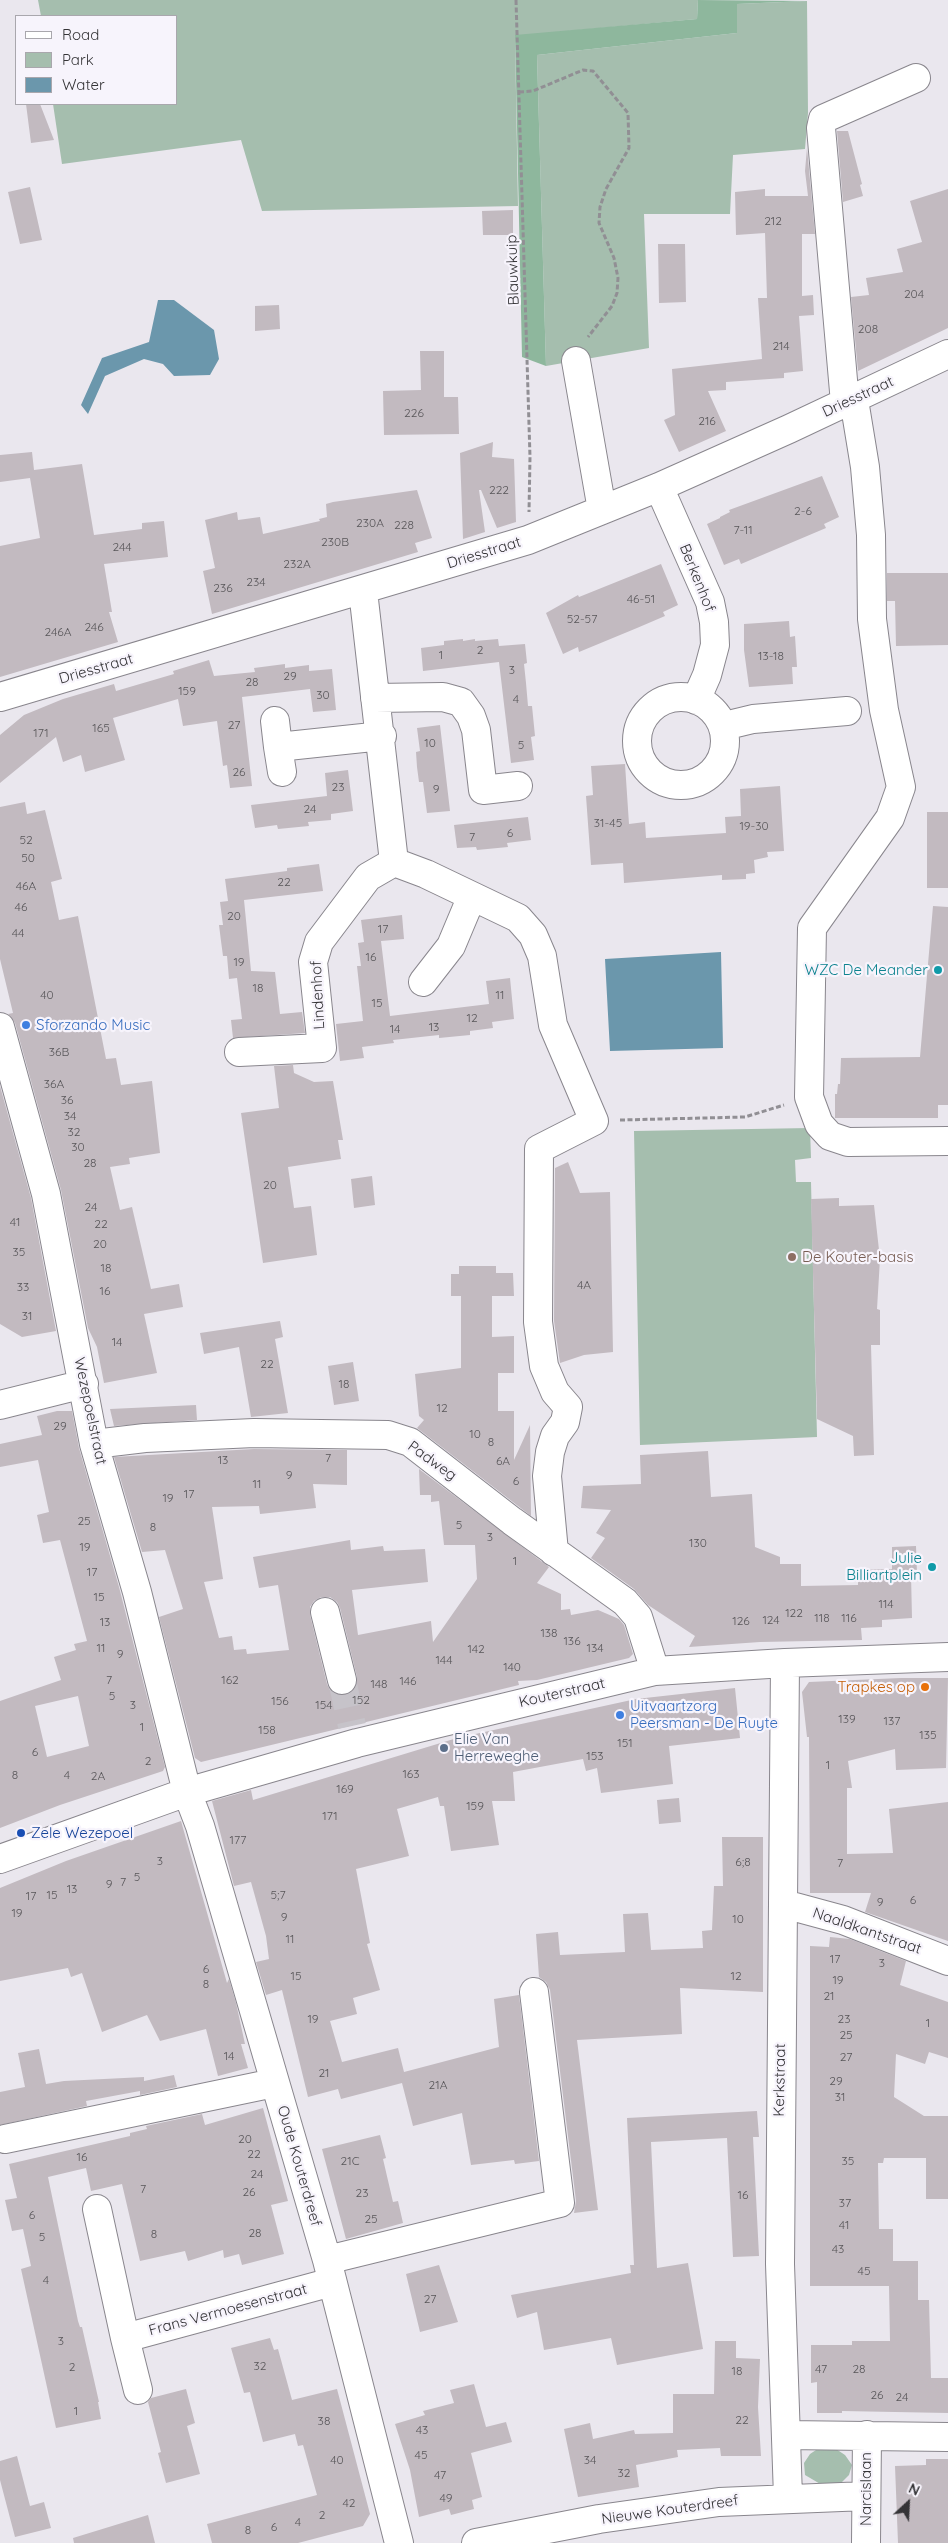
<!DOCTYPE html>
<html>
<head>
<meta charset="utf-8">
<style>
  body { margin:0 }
  #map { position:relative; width:948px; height:2543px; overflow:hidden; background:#eae7ee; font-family:Quicksand,sans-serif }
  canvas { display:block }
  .legend { position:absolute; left:15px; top:15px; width:162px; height:90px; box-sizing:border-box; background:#f7f4fc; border:1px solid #a9a7ad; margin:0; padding:6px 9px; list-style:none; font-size:15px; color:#353437 }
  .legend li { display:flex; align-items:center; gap:10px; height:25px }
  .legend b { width:25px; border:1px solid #a9a7ad }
  .north { position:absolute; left:883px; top:2478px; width:50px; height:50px; -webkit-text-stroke:4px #f7f4fc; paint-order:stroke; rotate:25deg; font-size:14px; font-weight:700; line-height:20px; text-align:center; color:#353437 }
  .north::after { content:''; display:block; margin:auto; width:18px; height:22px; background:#353437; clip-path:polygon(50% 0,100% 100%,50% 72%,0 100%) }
</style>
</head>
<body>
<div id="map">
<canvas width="948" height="2543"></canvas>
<ul class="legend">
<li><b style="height:6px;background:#fff"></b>Road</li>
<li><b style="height:14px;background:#a5beae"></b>Park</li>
<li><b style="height:14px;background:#6b97ac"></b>Water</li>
</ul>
<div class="north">N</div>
</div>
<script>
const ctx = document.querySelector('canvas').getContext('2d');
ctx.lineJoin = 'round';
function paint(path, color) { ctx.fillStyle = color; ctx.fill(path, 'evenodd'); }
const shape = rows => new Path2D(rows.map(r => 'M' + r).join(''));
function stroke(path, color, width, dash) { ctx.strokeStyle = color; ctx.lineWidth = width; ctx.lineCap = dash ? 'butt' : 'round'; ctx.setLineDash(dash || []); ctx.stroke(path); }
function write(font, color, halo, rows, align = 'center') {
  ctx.font = font + ' Quicksand,sans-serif'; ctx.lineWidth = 4.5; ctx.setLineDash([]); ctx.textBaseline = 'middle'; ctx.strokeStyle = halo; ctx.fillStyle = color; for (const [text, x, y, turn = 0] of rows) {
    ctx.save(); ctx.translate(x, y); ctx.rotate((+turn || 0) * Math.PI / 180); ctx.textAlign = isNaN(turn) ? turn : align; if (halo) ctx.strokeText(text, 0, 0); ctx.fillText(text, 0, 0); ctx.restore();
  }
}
paint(shape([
  [38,0,698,0,697,19,515,36,518,206,262,211,241,140,62,164,53,104,176,104,176,16,41,16],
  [807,1,808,113,805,149,733,155,730,214,644,214,649,348,546,366,537,55,737,33,737,4],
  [810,1128,811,1158,795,1160,796,1182,811,1182,817,1437,640,1445,634,1131],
  [819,2448,836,2449,845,2455,852,2465,849,2475,841,2483,822,2485,805,2475,804,2463,810,2454]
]), '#a5beae');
paint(shape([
  [698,0,807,1,737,4,737,33,537,55,546,366,522,357,515,35,697,19]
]), '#8eb79d');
paint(shape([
  [158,300,174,300,214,330,219,359,210,375,174,376,163,364,144,359,105,376,88,414,81,405,102,358,149,342],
  [721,952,723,1048,610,1051,605,959]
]), '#6b97ac');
paint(shape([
  [26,104,40,104,54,140,31,143],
  [837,131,848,131,862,184,860,185,863,196,843,202],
  [807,148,815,234,802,234,802,296,813,295,814,315,799,316,803,371,784,373,784,378,726,382,726,390,708,391,726,431,679,452,664,420,675,415,672,369,762,359,758,298,767,298,765,233,736,235,735,192,765,189,765,196,808,196,805,171],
  [30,187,42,240,20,244,8,192],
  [948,189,948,328,858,371,851,297,869,295,866,278,903,272,897,249,922,242,910,201],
  [513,210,513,235,483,235,482,211],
  [658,244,685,244,686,302,659,303],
  [279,305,280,329,255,331,255,306],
  [420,351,444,351,444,397,458,397,459,434,384,435,383,391,421,390],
  [493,442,492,457,514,459,516,522,497,528,481,490,479,490,485,532,463,539,460,453],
  [32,452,34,470,82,464,94,535,142,529,142,523,164,521,168,557,104,564,112,612,109,612,118,642,0,677,0,546,40,538,30,478,0,482,0,455],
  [822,476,839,517,824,524,826,528,741,564,739,559,724,565,707,524,720,518,720,517,730,512,729,510],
  [417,490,432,538,415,543,418,552,212,614,203,571,215,568,205,520,237,512,238,520,260,517,263,534,320,521,319,519,327,517,326,504,333,502],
  [661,564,678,605,663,612,665,616,637,628,579,652,578,647,563,654,546,613,578,595,579,597],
  [887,573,948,573,948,645,896,646,895,601,887,601],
  [789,621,790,637,795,636,797,667,792,667,793,684,749,687,744,650,744,624],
  [463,639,463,641,475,639,475,641,498,639,499,646,525,644,527,663,524,664,526,683,528,706,532,706,535,736,531,737,534,760,511,763,499,662,423,671,421,648,444,645,444,641],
  [209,660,214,676,255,672,254,668,285,664,285,668,309,665,309,671,332,669,336,710,313,712,310,689,242,697,252,786,230,788,227,765,223,766,217,721,183,726,178,699,113,718,125,760,85,772,81,755,63,762,56,737,0,783,0,735,24,715,63,699,114,684,116,691,174,674,173,671],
  [440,725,450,811,427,813,423,782,419,782,417,767,416,752,420,751,417,728],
  [625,764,629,824,645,822,646,838,726,833,725,817,741,816,740,789,780,786,784,851,767,852,768,857,754,860,755,873,746,874,746,879,722,880,722,875,624,883,623,863,591,865,586,796,593,795,591,766],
  [348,770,353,811,331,814,331,820,308,822,309,826,278,829,277,825,255,828,251,805,327,796,325,773],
  [25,802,27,814,45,810,62,879,51,882,59,920,78,916,106,1059,116,1058,121,1085,152,1081,160,1153,129,1158,130,1164,110,1167,120,1210,132,1207,151,1289,179,1284,183,1307,144,1314,157,1373,104,1383,97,1347,88,1328,61,1190,15,1023,8,1014,13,1013,0,959,0,807],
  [927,812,948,812,948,888,927,888],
  [528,817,531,840,507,843,508,847,477,850,476,847,457,848,454,825],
  [319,864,323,891,244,900,251,971,275,972,280,1014,302,1012,305,1033,233,1038,231,1020,242,1019,237,978,229,979,227,956,223,956,221,941,219,925,223,925,220,902,228,901,225,879,287,871,287,868],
  [933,906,948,907,948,1105,938,1105,938,1118,835,1118,835,1094,837,1094,838,1084,840,1084,841,1058,920,1057],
  [402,915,404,939,381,941,390,1016,489,1004,486,981,510,978,514,1019,492,1022,493,1028,470,1031,470,1035,439,1038,439,1035,393,1040,394,1043,362,1047,364,1058,340,1061,336,1024,363,1021,357,966,361,966,358,943,364,942,361,920],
  [293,1065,294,1073,314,1082,333,1081,343,1140,338,1140,341,1159,288,1167,294,1208,311,1206,317,1255,263,1263,241,1113,279,1108,274,1066],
  [0,1086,31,1198,56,1331,22,1337,0,1324],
  [568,1162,580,1193,610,1192,613,1352,584,1355,560,1363,554,1321,555,1168],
  [372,1176,375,1205,354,1208,351,1179],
  [839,1198,839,1206,874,1205,880,1259,877,1309,880,1310,880,1345,871,1345,874,1455,854,1456,853,1436,817,1419,811,1199],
  [459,1266,496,1266,496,1273,513,1273,514,1296,492,1296,492,1337,514,1336,514,1373,498,1373,498,1411,514,1411,514,1460,530,1425,531,1516,417,1428,424,1420,419,1416,415,1374,461,1368,461,1296,451,1296,451,1274,459,1274],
  [280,1321,283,1337,275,1339,288,1413,251,1417,239,1347,204,1354,200,1333],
  [353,1362,359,1401,334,1405,328,1366],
  [196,1405,197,1420,114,1426,110,1409],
  [57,1411,72,1411,79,1448,119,1587,165,1767,163,1771,60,1805,0,1828,0,1701,61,1680,54,1657,76,1650,74,1644,87,1641,60,1540,43,1543,37,1515,49,1512,38,1460,0,1467,0,1444,42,1435,37,1416],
  [78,1696,89,1746,47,1757,35,1706],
  [254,1449,347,1450,347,1485,313,1484,316,1508,260,1514,259,1506,212,1507,223,1579,204,1582,219,1638,232,1636,234,1650,246,1649,247,1654,289,1650,278,1585,259,1588,253,1557,350,1540,351,1550,383,1546,384,1551,425,1549,428,1582,352,1590,358,1635,431,1621,433,1642,477,1579,475,1545,444,1545,439,1501,431,1502,431,1495,420,1495,419,1469,549,1567,537,1583,561,1594,561,1610,570,1609,571,1615,598,1610,619,1619,624,1625,633,1654,629,1658,537,1680,518,1681,519,1685,201,1762,195,1758,159,1617,183,1609,165,1550,142,1552,114,1457],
  [321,1597,330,1597,337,1602,340,1608,357,1677,357,1685,353,1691,346,1695,337,1695,330,1690,327,1684,310,1615,310,1607,314,1601],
  [708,1451,711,1497,752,1494,755,1547,780,1557,780,1564,801,1564,801,1586,858,1585,858,1570,892,1569,892,1547,916,1546,917,1574,911,1574,912,1618,882,1620,882,1627,861,1628,862,1640,760,1642,689,1647,695,1636,648,1605,634,1589,591,1558,605,1538,596,1533,611,1510,581,1508,583,1486,641,1484,640,1455],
  [901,1678,948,1678,946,1768,896,1770,895,1749,848,1761,852,1788,847,1788,847,1854,893,1853,889,1809,948,1802,948,1941,865,1912,871,1893,810,1893,809,1737,807,1737,802,1692,809,1682],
  [735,1688,740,1738,669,1746,673,1784,601,1793,597,1768,586,1771,583,1759,513,1772,515,1801,492,1801,499,1845,451,1851,444,1806,440,1806,438,1797,397,1809,409,1856,356,1869,370,1943,367,1944,380,1990,353,1998,357,2014,330,2021,342,2062,398,2048,404,2072,499,2047,494,1999,519,1995,539,2161,515,2164,514,2160,471,2165,462,2113,413,2126,402,2083,341,2099,338,2089,308,2097,282,1990,266,1995,256,1962,269,1959,266,1936,251,1882,234,1886,212,1801,251,1790,253,1800,457,1738,636,1699],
  [679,1798,681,1822,659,1824,657,1800],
  [181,1821,227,1983,229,1979,236,2003,245,2044,241,2044,248,2068,218,2076,206,2029,160,2041,147,2015,102,2032,82,1973,71,1977,68,1968,0,1981,0,1888,66,1861],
  [722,1837,763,1837,763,1992,680,1988,682,2034,577,2040,598,2210,574,2213,576,2201,550,1990,546,1982,539,1977,536,1934,558,1932,560,1955,625,1952,623,1914,648,1913,651,1950,703,1948,702,1931,712,1930,714,1886,723,1886],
  [830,1937,850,1939,906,1961,900,1985,948,2002,948,2058,929,2052,925,2064,896,2054,894,2097,924,2116,948,2116,948,2199,926,2199,926,2158,884,2158,883,2163,878,2163,879,2229,893,2229,893,2261,918,2261,918,2300,929,2300,931,2378,948,2378,948,2413,842,2411,842,2413,817,2413,817,2382,811,2383,811,2345,852,2345,852,2341,890,2341,889,2286,810,2286,810,1946,829,1947],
  [39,2049,46,2084,64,2081,144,2077,144,2081,174,2075,177,2087,140,2095,140,2091,86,2101,87,2106,0,2125,0,2092,25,2087,18,2053],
  [263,2108,288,2201,271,2205,284,2254,242,2265,239,2254,224,2258,223,2250,188,2261,185,2251,140,2261,122,2184,91,2191,86,2168,48,2177,78,2321,80,2327,82,2327,99,2402,98,2402,101,2419,56,2428,21,2269,31,2266,23,2229,12,2231,5,2200,17,2198,9,2164,130,2136,130,2133,147,2129,146,2126,202,2114,205,2125],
  [757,2111,759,2137,753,2137,759,2256,733,2257,727,2138,651,2142,657,2268,688,2263,703,2349,617,2365,611,2338,544,2350,537,2312,517,2318,511,2295,631,2273,630,2265,634,2265,627,2118],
  [380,2135,386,2158,383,2159,393,2202,398,2201,403,2223,346,2239,322,2149],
  [439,2265,458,2322,420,2332,406,2274],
  [270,2338,274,2350,278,2349,292,2400,337,2389,370,2514,363,2526,298,2543,212,2543,207,2524,317,2495,303,2445,298,2446,295,2434,263,2442,250,2392,244,2393,231,2348],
  [715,2341,736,2341,736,2358,760,2359,758,2407,761,2456,721,2456,720,2448,677,2450,678,2457,636,2465,639,2487,578,2497,564,2429,590,2423,593,2439,634,2430,635,2434,673,2433,673,2394,714,2394],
  [474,2384,486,2427,506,2422,512,2442,471,2453,482,2497,472,2500,474,2509,451,2515,449,2509,419,2517,410,2470,395,2424,425,2415,423,2411,454,2403,450,2390],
  [186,2389,195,2423,187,2426,200,2474,166,2483,158,2453,161,2452,148,2402,151,2398],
  [17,2456,30,2506,44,2502,51,2528,15,2537,0,2480,0,2461],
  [926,2459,948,2459,948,2543,898,2543,895,2466,926,2465],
  [148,2515,155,2543,74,2543,73,2538]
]), '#c2bac0');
stroke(shape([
  [342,1680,352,1726]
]), '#c6c3c9', 28, [28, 14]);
const minor = shape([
  [576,361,602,510],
  [854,400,865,467,871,535,872,619,884,710,901,787,890,818,812,928,809,1097,819,1124,830,1136,848,1142,948,1141],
  [845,403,821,128,823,119,916,78],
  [659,487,710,602,714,622,715,645,707,675,696,700],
  [363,591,394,862],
  [0,697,528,540,659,487,789,429,948,354],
  '637 741a44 44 0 1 1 88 0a44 44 0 1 1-88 0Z',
  [375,698,443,697,461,702,471,716,476,730,483,790,518,786],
  [275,721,278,747],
  [724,726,753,719,847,711],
  [282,772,278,747,382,736],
  [423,982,451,946,472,896],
  [0,1027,46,1194,94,1444,137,1592,187,1792,200,1826,327,2260,399,2543],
  [239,1052,322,1048,313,962,319,942,368,877,394,862,426,874,518,918,533,935,542,956,553,1025,594,1121,539,1149,538,1322,544,1366,555,1392,568,1407,565,1422,555,1436,550,1452,547,1476,554,1552],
  [0,1405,84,1384],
  [94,1444,145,1438,254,1433,388,1435,410,1442,512,1521,625,1602,638,1617,655,1671],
  [325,1612,342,1680],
  [785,1663,780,2264,788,2497],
  [0,1859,187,1792,357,1743,655,1671,785,1663,948,1657],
  [784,1904,843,1920,948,1961],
  [5,2139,274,2083],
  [97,2209,125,2338,332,2282],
  [327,2260,560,2203,534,1992],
  [125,2338,138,2390],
  [786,2435,948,2437],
  [476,2543,599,2519,719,2502,866,2496],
  [866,2543,867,2435]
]);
stroke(minor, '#89868d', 30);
stroke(shape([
  [516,0,530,457,529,512],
  [519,92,533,91,583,70,593,71,628,113,629,148,606,189,600,207,599,223,614,258,618,278,617,293,612,306,588,337],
  [620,1120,745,1117,784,1105]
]), '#918f94', 3, [5, 2.5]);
stroke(minor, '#fff', 28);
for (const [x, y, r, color] of [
  [938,970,5,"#0f9aa8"],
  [26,1025,5,"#3f7fe0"],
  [792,1257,5,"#8d6e63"],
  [932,1567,5,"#0f9aa8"],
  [925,1687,5,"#e8710a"],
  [620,1715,5,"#3f7fe0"],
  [444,1748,5,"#5c6f8a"],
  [21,1833,5,"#1a4fb4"]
]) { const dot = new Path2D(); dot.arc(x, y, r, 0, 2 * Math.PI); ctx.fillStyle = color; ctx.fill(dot); stroke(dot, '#f7f4fc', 2); }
write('12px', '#585659', null, [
  ["212",773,221],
  ["204",914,294],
  ["208",868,329],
  ["214",781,346],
  ["226",414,413],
  ["216",707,421],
  ["222",499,490],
  ["2-6",803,511],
  ["230A",370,523],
  ["228",404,525],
  ["7-11",743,530],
  ["230B",335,542],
  ["244",122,547],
  ["232A",297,564],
  ["234",256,582],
  ["236",223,588],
  ["46-51",641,599],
  ["52-57",582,619],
  ["246",94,627],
  ["246A",58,632],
  ["2",480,650],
  ["1",441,655],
  ["13-18",771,656],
  ["3",512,670],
  ["29",290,676],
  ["28",252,682],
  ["159",187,691],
  ["30",323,695],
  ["4",516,699],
  ["27",234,725],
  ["165",101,728],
  ["171",41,733],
  ["10",430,743],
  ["5",521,745],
  ["26",239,772],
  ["23",338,787],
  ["9",436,789],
  ["24",310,809],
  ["31-45",608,823],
  ["19-30",754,826],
  ["6",510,833],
  ["7",472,837],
  ["52",26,840],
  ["50",28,858],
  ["22",284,882],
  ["46A",26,886],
  ["46",21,907],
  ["20",234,916],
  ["17",383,929],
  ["44",18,933],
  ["16",371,957],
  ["19",239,962],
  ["18",258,988],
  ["40",47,995],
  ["11",500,995],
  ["15",377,1003],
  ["12",472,1018],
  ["13",434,1027],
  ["14",395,1029],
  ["36B",59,1052],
  ["36A",54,1084],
  ["36",67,1100],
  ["34",70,1116],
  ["32",74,1132],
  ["30",78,1147],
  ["28",90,1163],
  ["20",270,1185],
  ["24",91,1207],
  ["41",15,1222],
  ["22",101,1224],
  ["20",100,1244],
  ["35",19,1252],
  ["18",106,1268],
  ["4A",584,1285],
  ["33",23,1287],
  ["16",105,1291],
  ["31",27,1316],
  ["14",117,1342],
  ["22",267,1364],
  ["18",344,1384],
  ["12",442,1408],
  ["29",60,1426],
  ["10",475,1434],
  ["8",491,1442],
  ["7",328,1458],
  ["13",223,1460],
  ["6A",503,1461],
  ["9",289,1475],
  ["6",516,1481],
  ["11",257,1484],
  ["17",189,1494],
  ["19",168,1498],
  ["25",84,1521],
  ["5",459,1525],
  ["8",153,1527],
  ["3",490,1537],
  ["130",698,1543],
  ["19",85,1547],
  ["1",515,1561],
  ["17",92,1572],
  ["15",99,1597],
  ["114",886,1604],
  ["122",794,1613],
  ["118",822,1618],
  ["116",849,1618],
  ["124",771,1620],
  ["126",741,1621],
  ["13",105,1622],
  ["138",549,1633],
  ["136",572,1641],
  ["11",101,1648],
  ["134",595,1648],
  ["142",476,1649],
  ["9",120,1654],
  ["144",444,1660],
  ["140",512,1667],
  ["7",109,1680],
  ["162",230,1680],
  ["146",408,1681],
  ["148",379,1684],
  ["5",112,1696],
  ["152",361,1700],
  ["156",280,1701],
  ["3",133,1705],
  ["154",324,1705],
  ["139",847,1719],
  ["137",892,1721],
  ["1",142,1727],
  ["158",267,1730],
  ["135",928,1735],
  ["151",625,1743],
  ["6",35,1752],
  ["153",595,1756],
  ["2",148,1761],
  ["1",828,1765],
  ["163",411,1774],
  ["8",15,1775],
  ["4",67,1775],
  ["2A",98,1776],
  ["169",345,1789],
  ["159",475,1806],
  ["171",330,1816],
  ["177",238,1840],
  ["3",160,1861],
  ["6;8",743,1862],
  ["7",840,1863],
  ["5",137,1877],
  ["7",123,1882],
  ["9",109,1884],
  ["13",72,1889],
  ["15",52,1895],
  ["5;7",278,1895],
  ["17",31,1896],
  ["6",913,1900],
  ["9",880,1902],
  ["19",17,1913],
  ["9",284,1917],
  ["10",738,1919],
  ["11",290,1939],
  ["17",835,1959],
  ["3",882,1963],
  ["6",206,1969],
  ["15",296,1976],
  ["12",736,1976],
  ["19",838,1980],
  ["8",206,1984],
  ["21",829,1996],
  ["19",313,2019],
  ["23",844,2019],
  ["1",928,2023],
  ["25",846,2035],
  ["14",229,2056],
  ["27",846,2057],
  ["21",324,2073],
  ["29",836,2081],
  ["21A",438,2085],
  ["31",840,2097],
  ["20",245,2139],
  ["22",254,2154],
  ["16",82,2157],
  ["21C",350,2161],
  ["35",848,2161],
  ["24",257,2174],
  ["7",143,2189],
  ["26",249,2192],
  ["23",362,2193],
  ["16",743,2195],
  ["37",845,2203],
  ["6",32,2215],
  ["25",371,2219],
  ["41",844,2225],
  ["28",255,2233],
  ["8",154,2234],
  ["5",42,2237],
  ["43",838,2249],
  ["45",864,2271],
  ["4",46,2280],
  ["27",430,2299],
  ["3",61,2341],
  ["32",260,2366],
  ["2",72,2367],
  ["47",821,2369],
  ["28",859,2369],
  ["18",737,2371],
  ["26",877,2395],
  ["24",902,2397],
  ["1",76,2411],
  ["22",742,2420],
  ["38",324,2421],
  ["43",422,2430],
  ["45",421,2455],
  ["40",337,2460],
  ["34",590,2460],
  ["32",624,2473],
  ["47",440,2475],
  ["49",446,2498],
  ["42",349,2503],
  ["2",322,2515],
  ["4",298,2522],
  ["6",274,2527],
  ["8",248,2530]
]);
write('15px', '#353437', '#f7f4fc', [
  ["Blauwkuip",513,270,-92],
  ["Driesstraat",858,397,-25],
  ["Driesstraat",484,553,-17],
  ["Berkenhof",697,578,68],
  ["Driesstraat",96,669,-16],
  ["Lindenhof",318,995,-93],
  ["Wezepoelstraat",90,1411,78],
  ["Padweg",432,1461,36],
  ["Kouterstraat",562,1693,-13],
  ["Naaldkantstraat",867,1931,19],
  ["Kerkstraat",780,2080,-89],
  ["Oude Kouterdreef",299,2166,74],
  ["Frans Vermoesenstraat",228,2310,-15],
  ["Narcislaan",866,2489,-90],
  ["Nieuwe Kouterdreef",670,2510,-8]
]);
write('15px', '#0d838f', '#f7f4fc', [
  ["WZC De Meander",928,970],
  ["Julie",922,1558],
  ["Billiartplein",922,1575]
], 'right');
write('15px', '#366cbe', '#f7f4fc', [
  ["Sforzando Music",36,1025],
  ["Uitvaartzorg",630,1706],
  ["Peersman - De Ruyte",630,1723]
], 'left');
write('15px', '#785e54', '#f7f4fc', [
  ["De Kouter-basis",802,1257]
], 'left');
write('15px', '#c56008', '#f7f4fc', [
  ["Trapkes op",915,1687]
], 'right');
write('15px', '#4e5e75', '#f7f4fc', [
  ["Elie Van",454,1739],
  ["Herreweghe",454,1756]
], 'left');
write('15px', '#164399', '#f7f4fc', [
  ["Zele Wezepoel",31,1833]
], 'left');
</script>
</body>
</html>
